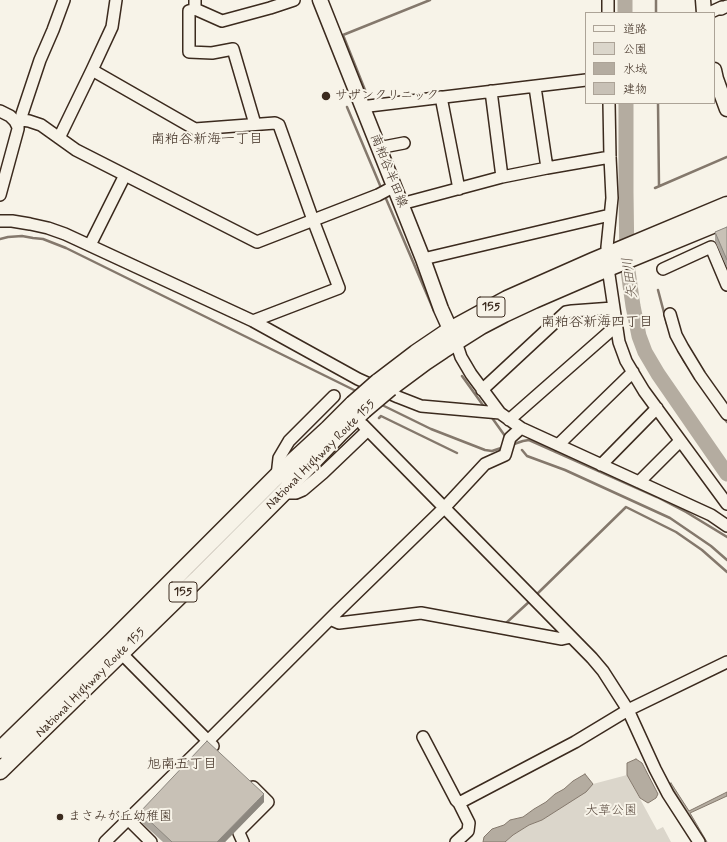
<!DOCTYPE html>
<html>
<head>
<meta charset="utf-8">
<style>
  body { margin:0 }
  #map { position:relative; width:727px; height:842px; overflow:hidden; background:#f7f3e8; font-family:Mynerve,"Klee One",sans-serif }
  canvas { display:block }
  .legend { position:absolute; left:585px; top:12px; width:130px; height:92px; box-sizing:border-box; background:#f7f3e8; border:1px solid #aca397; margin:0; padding:5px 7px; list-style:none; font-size:12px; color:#3b2a1e }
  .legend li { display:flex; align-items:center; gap:8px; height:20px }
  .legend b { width:20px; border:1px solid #aca397 }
</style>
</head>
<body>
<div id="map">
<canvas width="727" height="842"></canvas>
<ul class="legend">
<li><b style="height:5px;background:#f7f3e8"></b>道路</li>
<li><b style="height:11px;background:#dbd6cb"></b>公園</li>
<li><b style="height:11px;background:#b4aca0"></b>水域</li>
<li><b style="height:11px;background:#c8c1b6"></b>建物</li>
</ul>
</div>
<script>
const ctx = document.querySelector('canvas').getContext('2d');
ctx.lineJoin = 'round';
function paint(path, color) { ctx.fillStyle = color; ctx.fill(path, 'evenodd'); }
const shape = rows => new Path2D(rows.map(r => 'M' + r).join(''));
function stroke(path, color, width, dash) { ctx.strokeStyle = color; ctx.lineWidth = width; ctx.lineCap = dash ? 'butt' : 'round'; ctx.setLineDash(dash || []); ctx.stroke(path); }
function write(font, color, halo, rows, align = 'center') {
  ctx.font = font + ' Mynerve,"Klee One",sans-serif'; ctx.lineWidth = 4; ctx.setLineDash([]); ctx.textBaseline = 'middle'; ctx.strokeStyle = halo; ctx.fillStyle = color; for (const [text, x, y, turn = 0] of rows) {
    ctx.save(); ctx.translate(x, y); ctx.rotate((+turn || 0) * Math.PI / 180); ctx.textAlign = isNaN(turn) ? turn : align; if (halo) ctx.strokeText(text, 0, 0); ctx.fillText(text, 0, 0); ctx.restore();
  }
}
paint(shape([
  [627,775,657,830,663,827,671,842,505,842,513,835,529,825,542,820,559,809,593,784]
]), '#dbd6cb');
const water = shape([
  [636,759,642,763,658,794,656,798,648,803,640,798,627,775,627,763,636,759],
  [585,774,593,784,586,792,542,820,529,825,513,835,505,842,483,842,484,837,492,829,504,825,510,820,523,817,534,809,546,802,555,794,564,789,573,781,585,774],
  [671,783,689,811,727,792,727,796,690,813,707,842,705,842,671,786,669,787,668,785,671,783]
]);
paint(water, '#b4aca0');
stroke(water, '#84786c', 1);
stroke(shape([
  [656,0,656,13],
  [367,95,343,35,430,0],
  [658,103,659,186],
  [347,107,382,190],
  [655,188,727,157],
  [384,194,434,311],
  [0,239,8,237,22,236,33,238,43,239,66,248,358,392],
  [658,290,667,324],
  [678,349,684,361,692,372],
  [462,376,485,408],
  [380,404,431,429,485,450,492,451,504,447],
  [490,415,505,436],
  [723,417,727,422],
  [379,418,381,416,457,453],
  [511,445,523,441,529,440,657,497,686,512,727,537],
  [522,450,527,456,565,470,670,518,711,546,727,560],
  [536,595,626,507,676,532,702,550,727,572],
  [505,624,530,601]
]), '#84786c', 2.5);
stroke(shape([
  [625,0,625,13],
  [626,103,626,192,627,264,633,306,639,336,645,352,658,374,727,474]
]), '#b4aca0', 15);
const minor = shape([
  [195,0,195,9,222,21,270,8,294,0],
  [608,0,608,13],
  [195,9,189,11,189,52,212,53,233,49,255,124],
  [709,13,722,7,721,9,727,6],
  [92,70,195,129,275,123,279,125,313,220,339,288,253,321],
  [535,87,547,168],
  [491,91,502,177],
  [441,97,459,189],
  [609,103,610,157,612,198,607,247,608,268,619,342,626,361,644,391,727,504],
  [363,108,369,106,586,80],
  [0,111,10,116,15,121,18,127,18,129,0,195],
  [22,120,29,121,41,125,76,150,257,242,378,195,393,187],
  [18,124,22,120,22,114,40,60,53,30,64,0],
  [59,138,92,70,112,27,116,0],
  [378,148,404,143],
  [401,204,502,177,547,168,610,157],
  [0,221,12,221,30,224,48,228,65,234,253,321,358,379,398,397,421,406,500,413,521,428,711,515,727,526],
  [90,245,125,175],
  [423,259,610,215],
  [663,269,711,247,727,285],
  [670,314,676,335,683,348,700,376,727,414],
  [456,342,461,357,471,374,500,413],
  [482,390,566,312,572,311,613,308],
  [509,420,616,326],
  [363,425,592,658,603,671,628,710,655,769,668,794,699,842],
  [558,445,633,372],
  [601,465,657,408],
  [277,476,279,458,289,441,334,396],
  [639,482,680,441],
  [283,493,296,493,303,490,323,473,368,430],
  [330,619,339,623,421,613,562,639,571,637],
  [121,653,213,746],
  [423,737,456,800,459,803],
  [128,819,151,842],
  [105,842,208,741,336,613,445,507,485,464,505,455,510,438,521,428],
  [243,842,239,833,240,830,268,802,253,787],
  [456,842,468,831,469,823,459,803,575,742,628,710,727,662]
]);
const major = shape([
  [320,0,423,259,441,309,455,340],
  [703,0,704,13],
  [714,70,716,79,727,109]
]);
const highway = shape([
  [378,382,416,353,450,330,507,299,593,261,727,205],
  [390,388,425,362,443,350,481,326,504,314,534,300,608,268,727,219],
  [0,750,112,641,277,476,328,429,353,404],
  [0,771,198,578,283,493,340,433,364,410]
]);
stroke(minor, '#3b2a1e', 14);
stroke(major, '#3b2a1e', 17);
stroke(highway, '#3b2a1e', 19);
stroke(minor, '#f7f3e8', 11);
stroke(major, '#f7f3e8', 14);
stroke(highway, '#f7f3e8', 16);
const highwayBridge = shape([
  [353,404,378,382],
  [364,410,390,388]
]);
stroke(highwayBridge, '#3b2a1e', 19, []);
stroke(highwayBridge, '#f7f3e8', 16);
paint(shape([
  [727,227,727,268,715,241,715,232],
  [264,802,225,842,163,842,140,821,140,812]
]), '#aca69d');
paint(shape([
  [264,794,264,802,225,842,217,842]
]), '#8c877f');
const building = shape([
  [727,227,727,260,715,232,727,227],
  [207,741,264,794,217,842,172,842,140,812,207,741]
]);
paint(building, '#c8c1b6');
stroke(building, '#8c877f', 1);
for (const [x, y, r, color] of [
  [326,96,5,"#3b2a1e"],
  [60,817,4,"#3b2a1e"]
]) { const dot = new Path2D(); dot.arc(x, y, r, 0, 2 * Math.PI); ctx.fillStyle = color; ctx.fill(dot); stroke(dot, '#f7f3e8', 1.5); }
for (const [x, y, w] of [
  [491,307,28],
  [183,592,28]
]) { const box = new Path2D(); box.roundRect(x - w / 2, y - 10, w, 20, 3); ctx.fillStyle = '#f7f3e8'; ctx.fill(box); stroke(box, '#3b2a1e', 1); }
write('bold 12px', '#3b2a1e', null, [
  ["155",491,307],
  ["155",183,592]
]);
write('13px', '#3b2a1e', '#f7f3e8', [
  ["サザンクリニック",335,96],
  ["まさみが丘幼稚園",68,817]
], 'left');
write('13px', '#3b2a1e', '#f7f3e8', [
  ["南粕谷半田線",388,171,68],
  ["National Highway Route 155",321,455,-45],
  ["National Highway Route 155",91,683,-45]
]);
write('13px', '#5b4c41', '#f7f3e8', [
  ["大草公園",611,811]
]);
write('14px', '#3b2a1e', '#f7f3e8', [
  ["南粕谷新海一丁目",207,140],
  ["南粕谷新海四丁目",597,323],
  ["旭南五丁目",182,765]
]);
write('italic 14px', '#5f5145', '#f7f3e8', [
  ["矢田川",631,278,-97]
]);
</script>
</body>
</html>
